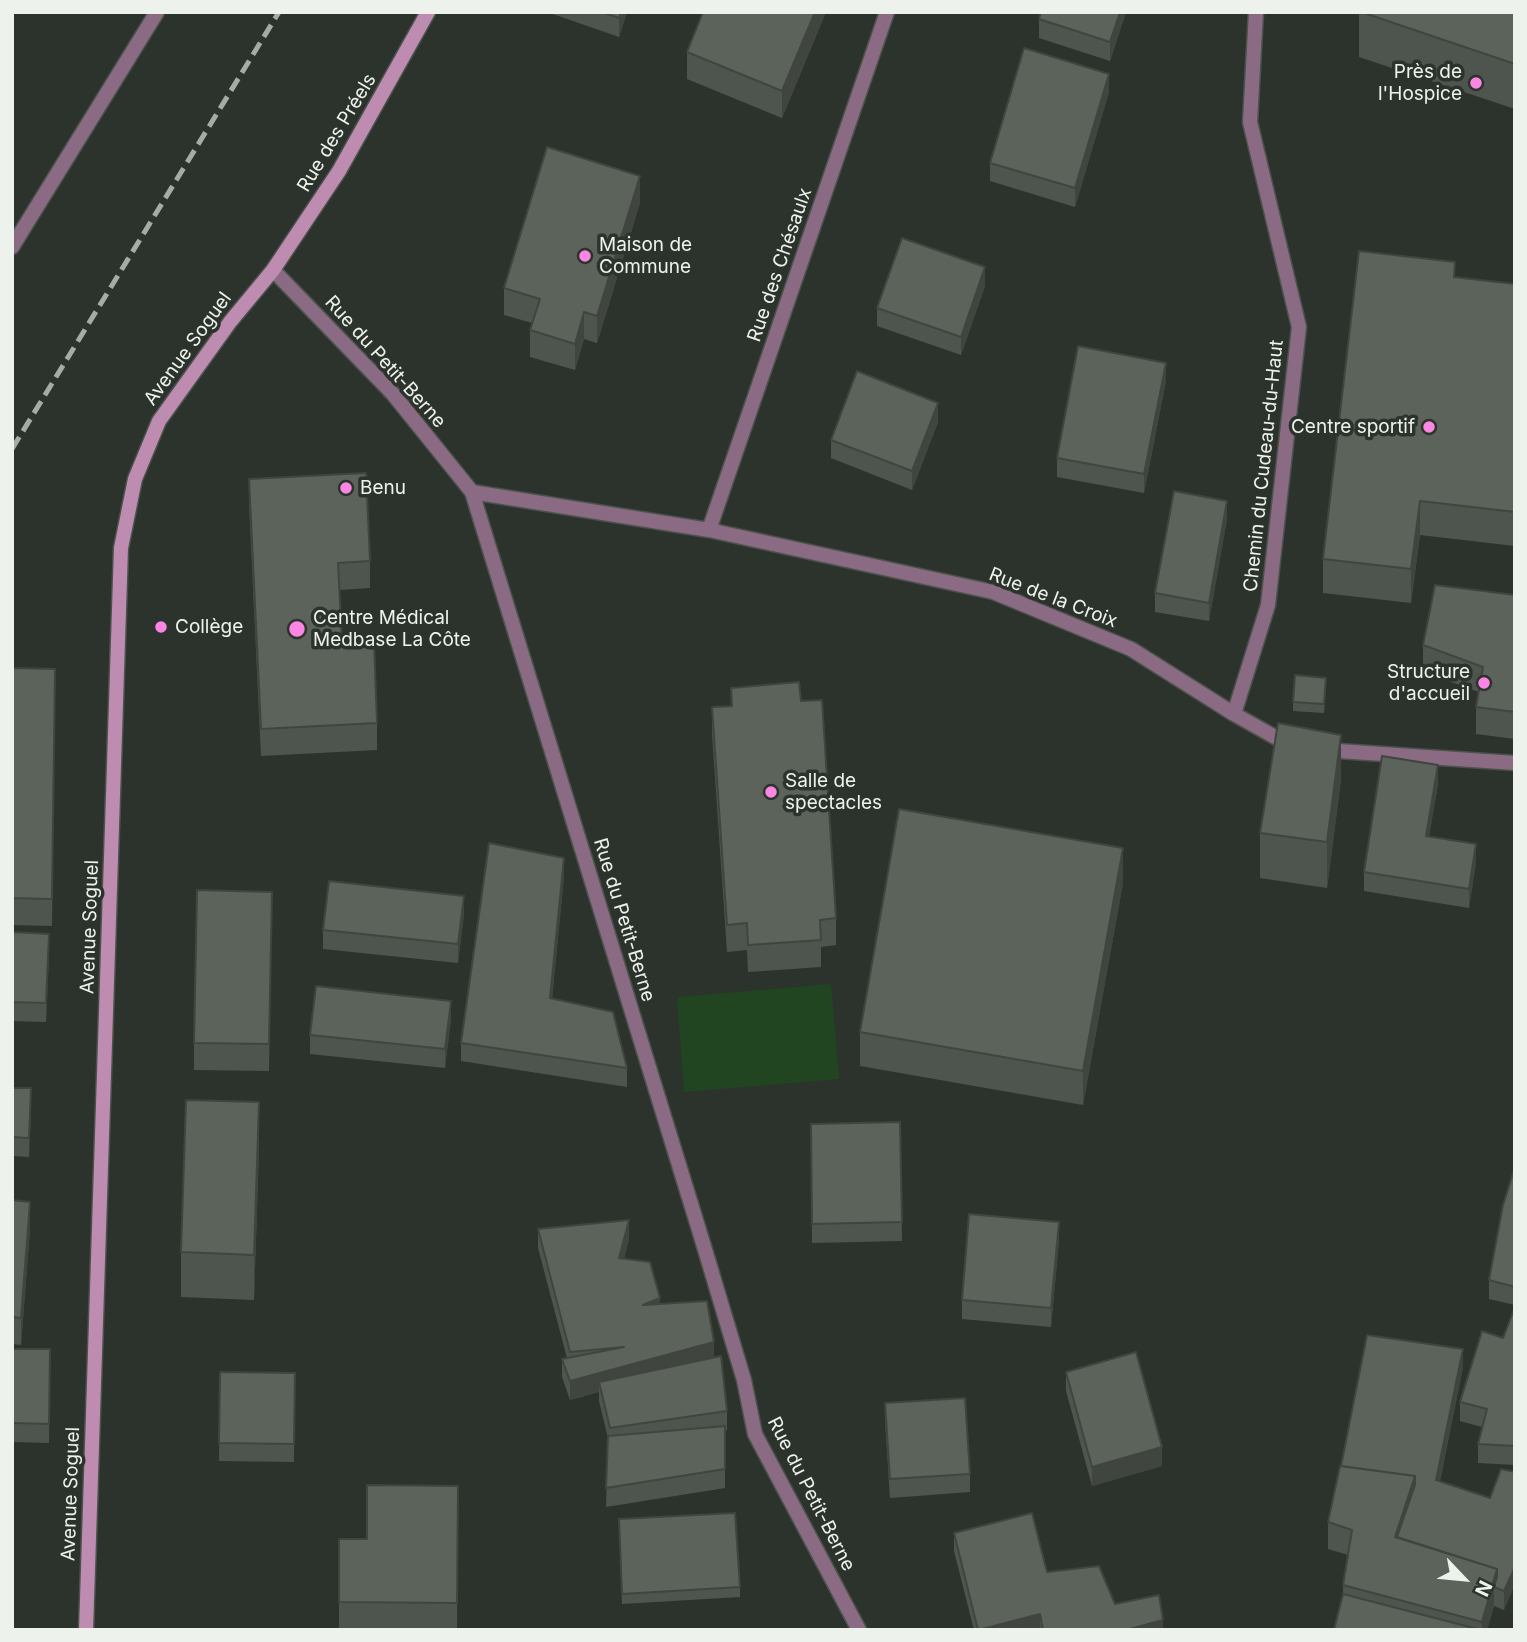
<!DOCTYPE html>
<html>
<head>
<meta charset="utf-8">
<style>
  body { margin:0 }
  #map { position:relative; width:1527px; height:1642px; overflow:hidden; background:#2c332c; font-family:Inter,sans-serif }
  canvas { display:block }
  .frame { position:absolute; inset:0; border:14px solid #edf2ed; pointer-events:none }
  .north { position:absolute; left:1429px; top:1544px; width:70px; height:70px; -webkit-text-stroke:5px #2c332c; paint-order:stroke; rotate:116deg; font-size:19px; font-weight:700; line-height:28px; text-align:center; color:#edf2ed }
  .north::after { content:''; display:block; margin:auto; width:24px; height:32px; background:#edf2ed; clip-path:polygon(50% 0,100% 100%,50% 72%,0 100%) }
</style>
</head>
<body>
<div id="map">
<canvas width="1527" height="1642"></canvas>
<div class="frame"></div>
<div class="north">N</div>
</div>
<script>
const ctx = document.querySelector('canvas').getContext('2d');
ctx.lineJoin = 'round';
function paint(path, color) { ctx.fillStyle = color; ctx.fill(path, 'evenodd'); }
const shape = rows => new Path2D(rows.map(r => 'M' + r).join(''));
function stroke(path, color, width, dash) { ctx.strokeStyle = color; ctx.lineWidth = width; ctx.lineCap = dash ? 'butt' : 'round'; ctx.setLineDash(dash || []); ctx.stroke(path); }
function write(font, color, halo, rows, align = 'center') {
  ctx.font = font + ' Inter,sans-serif'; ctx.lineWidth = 7; ctx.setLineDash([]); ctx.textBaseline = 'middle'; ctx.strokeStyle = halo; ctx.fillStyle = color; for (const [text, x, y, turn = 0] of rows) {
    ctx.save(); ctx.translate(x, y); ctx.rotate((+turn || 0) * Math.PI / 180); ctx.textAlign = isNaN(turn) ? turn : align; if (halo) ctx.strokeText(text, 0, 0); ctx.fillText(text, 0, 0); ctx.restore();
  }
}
paint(shape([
  [831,984,839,1079,684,1092,677,997]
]), '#214520');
const street = shape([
  [12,247,157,12],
  [273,270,393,394,472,492,703,1243,744,1380,755,1434,859,1630],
  [472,492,709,530,993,592,1131,649,1234,714,1291,746],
  [709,530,887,12],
  [1234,714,1268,605,1299,327,1250,122,1256,12],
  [1324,750,1515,763]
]);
const secondary = shape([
  [86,1630,121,548,135,479,159,421,230,322,273,270,339,171,428,12]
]);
stroke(street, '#4b524b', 17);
stroke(secondary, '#4b524b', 17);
stroke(street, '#8b6b83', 14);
stroke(secondary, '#be8bb1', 14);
stroke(shape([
  [12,449,279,12]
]), '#a5aba5', 5, [14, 7]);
paint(shape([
  [547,12,627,12,619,37],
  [703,12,826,12,782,118,687,79,687,52],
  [1126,12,1110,61,1039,38,1039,19],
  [1359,12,1515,12,1515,109,1359,57],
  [1109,92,1075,207,990,181,990,163],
  [640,203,597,343,584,339,575,370,530,357,530,330,532,323,504,315,504,288],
  [1455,277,1515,284,1515,546,1420,535,1411,603,1323,593,1323,559],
  [985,286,961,355,877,326,877,308],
  [1166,381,1144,493,1057,477,1057,458],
  [938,422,912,490,831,458,831,440],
  [249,479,370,561,370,588,339,590,342,643,377,723,377,750,261,756,249,505],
  [1227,519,1209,621,1155,612,1155,593],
  [1515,595,1515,739,1476,734,1476,707,1479,692,1423,672,1423,645],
  [12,668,55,669,52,926,12,925],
  [1326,687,1324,713,1293,711,1293,702],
  [731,688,801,701,836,918,836,945,821,947,821,967,748,972,747,950,727,952,712,734,712,707,731,706],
  [1341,780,1327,888,1260,878,1260,833],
  [1438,784,1429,836,1476,862,1469,908,1364,891,1364,872],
  [564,876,552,999,627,1068,627,1087,461,1061,461,1043],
  [1123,883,1083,1105,860,1066,860,1032],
  [272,892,269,1071,194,1070,194,1043],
  [464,914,458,963,323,949,323,930],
  [12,932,49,952,46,1022,12,1021],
  [451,1019,445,1068,310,1054,310,1035],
  [12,1088,31,1107,29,1157,12,1156],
  [900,1122,902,1241,812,1243,811,1124],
  [259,1148,254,1300,181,1297,181,1252],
  [1515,1167,1515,1305,1489,1299,1489,1280],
  [12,1200,30,1229,21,1345,12,1344],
  [538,1229,629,1239,624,1259,660,1304,714,1357,727,1411,727,1430,725,1431,725,1488,606,1507,608,1438,599,1401,599,1392,570,1400,562,1377,562,1359,567,1358,538,1248],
  [1059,1241,1051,1327,962,1319,962,1300],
  [1515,1307,1515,1465,1478,1463,1478,1444,1482,1427,1460,1421,1460,1402,1503,1338],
  [12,1349,50,1349,49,1443,12,1442],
  [1463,1367,1440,1481,1490,1498,1515,1472,1504,1610,1494,1606,1487,1630,1334,1630,1343,1594,1343,1585,1348,1555,1328,1549,1328,1522,1341,1466],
  [220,1372,295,1373,294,1462,219,1461],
  [1066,1372,1162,1466,1092,1486,1066,1391],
  [885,1403,970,1474,970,1492,890,1498,885,1422],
  [458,1486,457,1630,339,1629,339,1539,367,1539],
  [619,1529,740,1587,740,1597,622,1604],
  [954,1533,1047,1572,1115,1604,1163,1630,974,1630,954,1551]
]), '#4e554e');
paint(shape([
  [621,12,627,12,619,37,619,18],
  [815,12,826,12,782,118,782,91],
  [1120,12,1126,12,1110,61,1110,42],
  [1109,74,1109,92,1075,207,1075,188],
  [640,176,640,203,597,343,597,316],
  [985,267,985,286,961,355,961,337],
  [584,312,584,339,575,370,575,344],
  [1166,363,1166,381,1144,493,1144,474],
  [938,403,938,422,912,490,912,471],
  [1227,501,1227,519,1209,621,1209,603],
  [1420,501,1420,535,1411,603,1411,569],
  [1341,735,1341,780,1327,888,1327,842],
  [1438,765,1438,784,1426,854,1426,836],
  [1476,844,1476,862,1469,908,1469,889],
  [1123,848,1123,883,1083,1105,1083,1071],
  [564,858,564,876,550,1017,550,998],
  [464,896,464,914,458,963,458,944],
  [49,934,49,952,46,1022,46,1003],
  [451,1001,451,1019,445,1068,445,1049],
  [31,1088,31,1107,29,1157,29,1138],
  [259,1102,259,1148,254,1300,254,1255],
  [30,1202,30,1229,21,1345,21,1318],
  [629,1220,629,1239,619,1277,619,1258],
  [1059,1222,1059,1241,1051,1327,1051,1308],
  [660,1298,660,1317,643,1305],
  [714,1342,714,1361,599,1382,599,1392,570,1400,570,1381],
  [1463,1349,1463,1367,1436,1498,1436,1480],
  [1162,1447,1162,1466,1092,1486,1092,1467],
  [1415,1476,1415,1503,1401,1547,1395,1537],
  [1515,1567,1515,1585,1504,1610,1504,1591],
  [1497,1569,1497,1588,1494,1587,1494,1606,1487,1630,1482,1630,1482,1622],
  [1040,1614,1040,1630,979,1630],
  [1163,1620,1163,1630,1126,1630]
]), '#404540');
const building = shape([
  [601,12,621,12,619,18,601,12],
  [703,12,815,12,782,91,687,52,703,12],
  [1041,12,1120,12,1110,42,1039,19,1041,12],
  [1361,12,1515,12,1515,64,1361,12],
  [1024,48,1109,74,1075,188,990,163,1024,48],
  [547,147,640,176,597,316,584,312,575,344,530,330,540,299,504,288,547,147],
  [902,238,985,267,961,337,877,308,902,238],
  [1359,251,1455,262,1454,277,1515,284,1515,512,1420,501,1411,569,1323,559,1359,251],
  [1078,346,1166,363,1144,474,1057,458,1078,346],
  [857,371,938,403,912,471,831,440,857,371],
  [366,473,370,561,338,563,342,643,374,641,377,723,261,729,249,479,366,473],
  [1174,491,1227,501,1209,603,1155,593,1174,491],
  [1435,585,1515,595,1515,712,1476,707,1483,667,1423,645,1435,585],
  [12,668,55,669,52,899,12,898,12,668],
  [1295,675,1326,678,1324,704,1293,702,1295,675],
  [799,682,801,701,822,700,836,918,820,920,821,940,748,945,747,923,727,925,712,707,732,706,731,688,799,682],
  [1278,723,1341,735,1327,842,1260,833,1278,723],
  [1382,756,1438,765,1426,836,1476,844,1469,889,1364,872,1382,756],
  [899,809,1123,848,1083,1071,860,1032,899,809],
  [489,843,564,858,550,998,613,1012,627,1068,461,1043,489,843],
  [329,881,464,896,458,944,323,930,329,881],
  [197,890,272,892,269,1044,194,1043,197,890],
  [12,932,49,934,46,1003,12,1002,12,932],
  [316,986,451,1001,445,1049,310,1035,316,986],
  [12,1088,31,1088,29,1138,12,1137,12,1088],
  [186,1100,259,1102,254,1255,181,1252,186,1100],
  [900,1122,902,1222,812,1224,811,1124,900,1122],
  [1515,1167,1515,1287,1489,1280,1503,1205,1515,1167],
  [12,1200,30,1202,21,1318,12,1317,12,1200],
  [969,1214,1059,1222,1051,1308,962,1300,969,1214],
  [629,1220,619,1258,650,1262,660,1298,643,1305,707,1301,714,1342,570,1381,562,1359,624,1347,570,1352,538,1229,629,1220],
  [1515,1307,1515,1446,1478,1444,1487,1409,1460,1402,1482,1331,1503,1338,1515,1307],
  [1367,1335,1463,1349,1436,1480,1490,1498,1501,1469,1515,1472,1515,1567,1504,1591,1494,1587,1497,1577,1497,1569,1397,1537,1415,1485,1415,1476,1341,1466,1367,1335],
  [12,1349,50,1349,49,1424,12,1423,12,1349],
  [1136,1352,1162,1447,1092,1467,1066,1372,1136,1352],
  [721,1356,727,1411,610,1428,599,1382,721,1356],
  [220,1372,295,1373,294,1444,219,1443,220,1372],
  [965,1398,970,1474,890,1479,885,1403,965,1398],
  [725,1426,725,1469,606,1488,608,1436,725,1426],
  [1340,1466,1415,1476,1395,1537,1497,1569,1482,1622,1343,1585,1352,1530,1328,1522,1340,1466],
  [367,1485,458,1486,457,1603,339,1602,339,1539,367,1539,367,1485],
  [735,1513,740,1587,622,1594,619,1519,735,1513],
  [1032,1513,1047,1572,1099,1566,1115,1604,1159,1595,1163,1620,1126,1630,1043,1630,1040,1614,978,1630,954,1533,1032,1513],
  [1343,1594,1481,1630,1334,1630,1343,1594]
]);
paint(building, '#5b635b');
stroke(building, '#404540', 2);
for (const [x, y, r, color] of [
  [1476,83,7,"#fc86e3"],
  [585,256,7,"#fc86e3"],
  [1429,427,7,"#fc86e3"],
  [346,488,7,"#fc86e3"],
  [161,627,7,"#fc86e3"],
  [297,629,9,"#fc86e3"],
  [1484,683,7,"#fc86e3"],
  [771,792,7,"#fc86e3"]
]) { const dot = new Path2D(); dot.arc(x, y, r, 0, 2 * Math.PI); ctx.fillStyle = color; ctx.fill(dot); stroke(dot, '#2c332c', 2.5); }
write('19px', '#edf2ed', '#2c332c', [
  ["Près de",1462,72,"right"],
  ["l'Hospice",1462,94,"right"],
  ["Maison de",599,245],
  ["Commune",599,267],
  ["Centre sportif",1415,427,"right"],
  ["Benu",360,488],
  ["Centre Médical",313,618],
  ["Medbase La Côte",313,640],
  ["Collège",175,627],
  ["Structure",1470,672,"right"],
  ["d'accueil",1470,694,"right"],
  ["Salle de",785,781],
  ["spectacles",785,803]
], 'left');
write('19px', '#edf2ed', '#2c332c', [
  ["Rue des Préels",337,133,-59],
  ["Rue des Chésaulx",780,265,-71],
  ["Avenue Soguel",188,349,-54],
  ["Rue du Petit-Berne",385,362,48],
  ["Chemin du Cudeau-du-Haut",1264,466,-84],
  ["Rue de la Croix",1053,598,21],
  ["Rue du Petit-Berne",624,920,73],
  ["Avenue Soguel",90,927,-88],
  ["Avenue Soguel",71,1494,-88],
  ["Rue du Petit-Berne",811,1494,63]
]);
</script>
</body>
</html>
